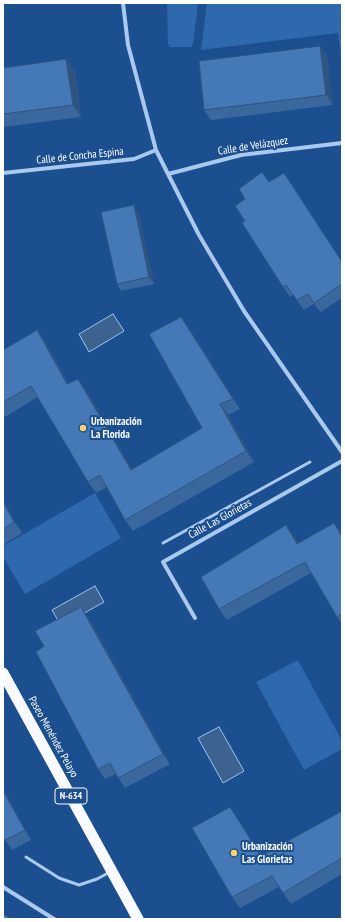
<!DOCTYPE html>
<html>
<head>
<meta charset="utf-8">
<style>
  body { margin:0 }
  #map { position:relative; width:345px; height:922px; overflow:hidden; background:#1b4f8f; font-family:"PT Sans Narrow",sans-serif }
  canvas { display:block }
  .frame { position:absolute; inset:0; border:4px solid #fff; pointer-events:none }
</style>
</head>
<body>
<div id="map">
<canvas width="345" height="922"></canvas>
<div class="frame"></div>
</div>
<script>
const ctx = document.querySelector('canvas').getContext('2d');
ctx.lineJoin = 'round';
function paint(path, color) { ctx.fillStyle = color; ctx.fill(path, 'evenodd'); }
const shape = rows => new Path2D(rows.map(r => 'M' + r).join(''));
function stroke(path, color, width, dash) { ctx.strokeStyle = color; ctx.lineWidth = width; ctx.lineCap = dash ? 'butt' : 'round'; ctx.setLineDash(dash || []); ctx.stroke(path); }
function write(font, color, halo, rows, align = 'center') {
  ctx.font = font + ' "PT Sans Narrow",sans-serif'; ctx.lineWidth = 4; ctx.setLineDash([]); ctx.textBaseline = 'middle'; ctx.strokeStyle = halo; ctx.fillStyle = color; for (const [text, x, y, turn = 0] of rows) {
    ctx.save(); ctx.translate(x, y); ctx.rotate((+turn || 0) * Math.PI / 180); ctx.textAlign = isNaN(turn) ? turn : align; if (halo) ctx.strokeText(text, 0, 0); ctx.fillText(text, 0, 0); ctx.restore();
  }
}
paint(shape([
  [167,3,198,3,193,44,191,47,170,47,168,44],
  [207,3,342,3,342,63,338,33,201,50],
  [95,493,121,538,25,594,3,557,3,546],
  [298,660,342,741,342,749,304,770,256,682]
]), '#2e69ad');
const water = shape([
  [113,314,124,331,89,352,79,334,113,314],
  [95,586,104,602,61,626,52,610,95,586],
  [219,727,244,771,223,783,198,738,219,727]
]);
paint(water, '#3c6290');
stroke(water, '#9cc4f0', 1);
stroke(shape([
  [163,543,310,462],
  [26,857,59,878,79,885,97,879,110,872]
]), '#a9c9ee', 3);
stroke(shape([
  [123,3,128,45,156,150,168,174,199,235,244,311,342,452],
  [3,173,134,159,156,150],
  [168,174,241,155,342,143],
  [195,618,163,562,342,461],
  [3,887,54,919]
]), '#a9c9ee', 4);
stroke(shape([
  [3,673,138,919]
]), '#f8faff', 11);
paint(shape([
  [320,46,327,56,333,105,211,120,204,110],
  [3,68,75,71,81,117,3,127],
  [269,182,291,183,342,262,342,298,321,312,314,304,304,310,293,295,290,297,283,287,245,199],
  [138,212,154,284,121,291,117,284],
  [189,328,240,409,228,415,254,462,133,531,125,520,107,487,96,493,88,482,38,397,3,418,3,350,37,330,45,341,68,383,86,390,132,470,202,428],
  [3,500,22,533,3,545],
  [334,523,342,534,342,624,337,617,311,573,227,620,219,609,294,536,298,543],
  [88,617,170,764,125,788,116,774,105,779,98,769],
  [3,788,31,840,12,850,4,838,3,838],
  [230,807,262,856,342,811,342,874,291,904,279,887,240,908,232,897]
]), '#3a679d');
paint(shape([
  [320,46,327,56,333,105,326,95],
  [66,59,75,71,81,117,73,105],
  [134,205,138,212,154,284,149,277],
  [181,317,189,328,240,409,233,399],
  [37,330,45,341,74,395,67,384],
  [78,379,86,390,139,481,131,470],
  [220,404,228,415,254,462,246,451],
  [3,500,22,533,14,522,3,502],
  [286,525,294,536,304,555,297,544],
  [81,607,88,617,170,764,163,754],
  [3,788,31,840,25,830,3,791],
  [230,807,237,818,269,867,261,856]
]), '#305480');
const building = shape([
  [320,46,326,95,204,110,199,61,320,46],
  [66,59,73,105,3,114,3,68,66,59],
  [262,172,269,182,284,173,342,262,342,284,314,303,308,294,297,300,286,285,283,287,242,223,245,221,235,206,245,199,239,189,262,172],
  [134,205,149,277,117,284,101,212,134,205],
  [181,317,233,399,220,404,246,451,125,520,100,475,88,482,31,386,3,402,3,350,37,330,67,384,78,379,131,470,202,428,149,334,181,317],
  [3,502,14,522,3,529,3,502],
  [334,523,342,537,342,614,337,617,305,562,219,609,201,577,286,525,297,544,334,523],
  [81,607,163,754,118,778,110,763,98,769,36,652,44,646,35,631,81,607],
  [3,791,25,830,5,840,3,836,3,791],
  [230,807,261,856,342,811,342,858,283,893,272,876,232,897,192,828,230,807],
  [3,914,12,919,3,919,3,914]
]);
paint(building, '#4478b7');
stroke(building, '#305480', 1);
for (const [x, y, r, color] of [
  [83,428,4,"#ffd166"],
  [234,853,4,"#ffd166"]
]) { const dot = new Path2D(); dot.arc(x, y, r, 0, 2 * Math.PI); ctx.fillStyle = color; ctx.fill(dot); stroke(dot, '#1b4f8f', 1.5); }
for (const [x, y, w] of [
  [71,796,32]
]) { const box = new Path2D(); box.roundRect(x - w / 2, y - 8, w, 16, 3); ctx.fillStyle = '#1b4f8f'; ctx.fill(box); stroke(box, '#fff', 1); }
write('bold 10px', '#fff', null, [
  ["N-634",71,796]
]);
write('11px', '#fff', '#1b4f8f', [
  ["Calle de Velázquez",253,146,-9],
  ["Calle de Concha Espina",80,156,-6],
  ["Calle Las Glorietas",220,519,-29],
  ["Paseo Menéndez Pelayo",53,737,61]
]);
write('bold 11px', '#fff', '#1b4f8f', [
  ["Urbanización",91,422],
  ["La Florida",91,435],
  ["Urbanización",242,847],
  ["Las Glorietas",242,860]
], 'left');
</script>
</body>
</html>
